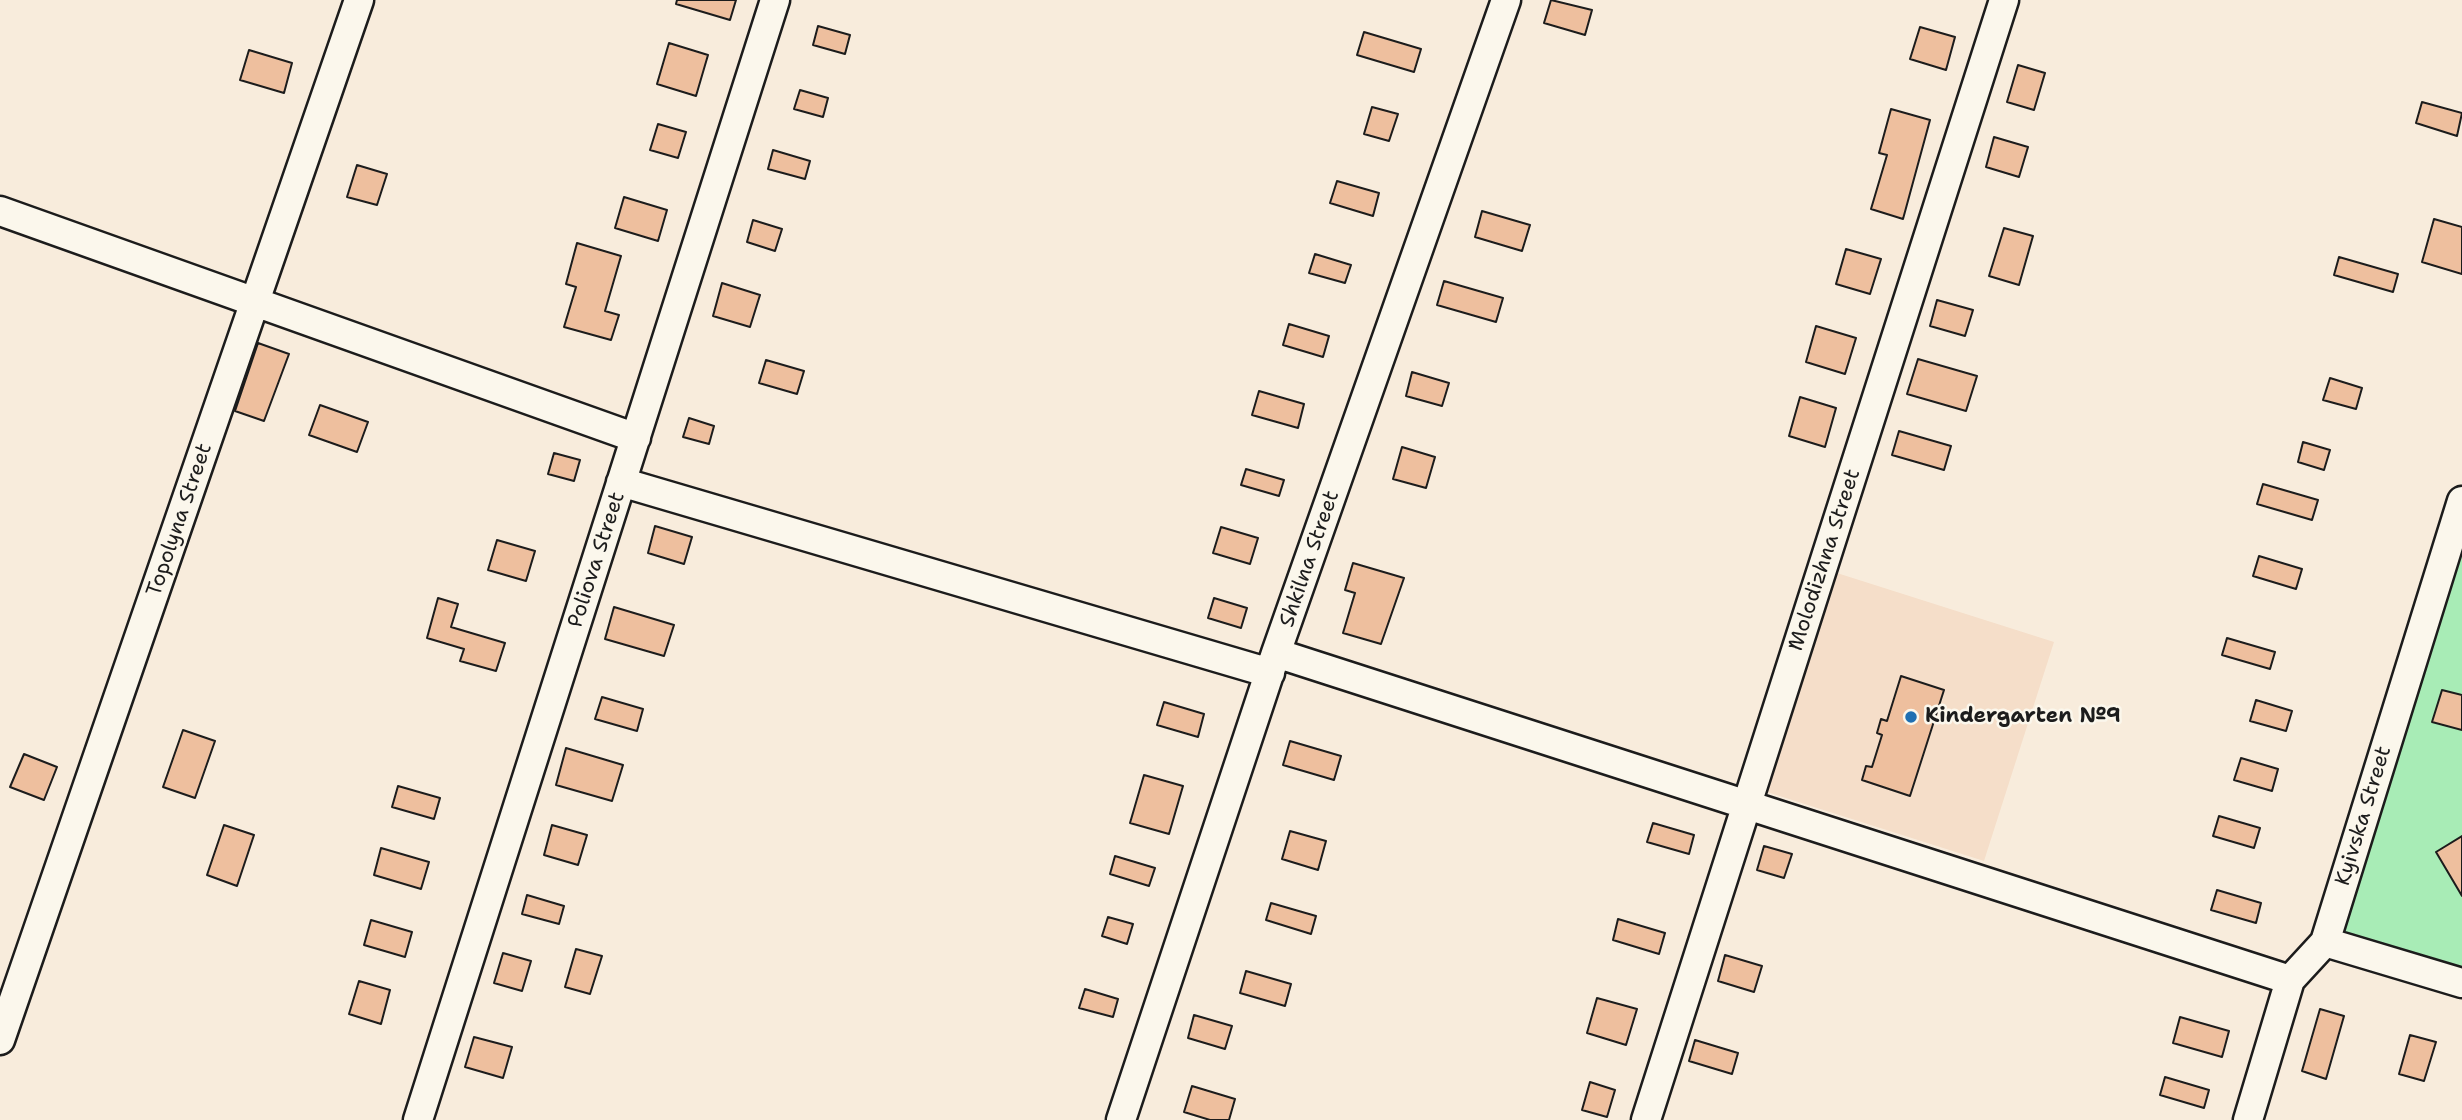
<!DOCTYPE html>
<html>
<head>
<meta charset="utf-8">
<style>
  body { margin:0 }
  canvas { display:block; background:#f8ecdc }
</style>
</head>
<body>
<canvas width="2462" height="1120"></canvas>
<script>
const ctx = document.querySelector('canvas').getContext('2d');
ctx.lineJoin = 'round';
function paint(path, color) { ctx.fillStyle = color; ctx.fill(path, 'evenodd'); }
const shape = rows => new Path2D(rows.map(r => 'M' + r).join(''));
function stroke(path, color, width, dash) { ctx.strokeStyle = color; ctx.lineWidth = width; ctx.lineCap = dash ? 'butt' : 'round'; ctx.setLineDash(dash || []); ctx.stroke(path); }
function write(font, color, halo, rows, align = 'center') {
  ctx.font = font + ' "Shantell Sans",sans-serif'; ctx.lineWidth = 5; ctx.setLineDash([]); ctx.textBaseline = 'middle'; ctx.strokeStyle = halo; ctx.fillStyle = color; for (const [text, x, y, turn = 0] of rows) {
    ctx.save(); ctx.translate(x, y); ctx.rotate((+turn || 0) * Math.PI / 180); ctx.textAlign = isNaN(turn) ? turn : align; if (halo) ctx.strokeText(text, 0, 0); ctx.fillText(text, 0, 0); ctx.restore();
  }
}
paint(shape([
  [1837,573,2054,642,1984,861,1767,792]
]), '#f5dec9');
paint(shape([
  [2462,501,2462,983,2325,942]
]), '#a8ecb6');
const building = shape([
  [677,0,736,0,730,20,676,4,677,0],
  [1551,0,1592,10,1585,35,1544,23,1551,0],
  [818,26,850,35,845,54,813,45,818,26],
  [1920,27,1955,37,1946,70,1910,59,1920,27],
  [1364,32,1421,49,1414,72,1357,55,1364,32],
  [669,43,708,55,696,96,657,84,669,43],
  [249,50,292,63,284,93,240,80,249,50],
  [2018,65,2045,73,2034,110,2007,102,2018,65],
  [800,90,828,98,823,117,794,109,800,90],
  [2422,102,2462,113,2457,136,2416,123,2422,102],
  [1372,107,1398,114,1389,141,1364,134,1372,107],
  [1891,109,1930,120,1903,219,1871,209,1887,155,1879,153,1891,109],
  [658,124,686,132,678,158,650,150,658,124],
  [1994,137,2028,147,2019,177,1986,167,1994,137],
  [773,150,810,161,805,179,768,169,773,150],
  [357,165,387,174,377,205,347,197,357,165],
  [1337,181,1379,193,1373,216,1330,203,1337,181],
  [624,197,667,210,658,241,615,228,624,197],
  [1482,211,1530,225,1522,251,1475,237,1482,211],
  [2434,219,2462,227,2462,274,2422,262,2434,219],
  [753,220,782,229,775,251,747,242,753,220],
  [2004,228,2033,236,2019,285,1989,276,2004,228],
  [577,243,621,256,605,311,619,315,611,340,564,327,576,287,566,284,577,243],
  [1846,249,1881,259,1870,294,1836,284,1846,249],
  [1315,254,1351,265,1345,283,1309,273,1315,254],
  [2339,257,2398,274,2393,292,2334,275,2339,257],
  [1444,281,1503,298,1496,322,1437,305,1444,281],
  [722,283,760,295,750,327,713,316,722,283],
  [1937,300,1973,310,1965,336,1930,326,1937,300],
  [1289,324,1329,336,1323,357,1283,345,1289,324],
  [1816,326,1856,338,1845,374,1806,362,1816,326],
  [258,343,289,354,264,421,235,411,258,343],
  [1918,359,1977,376,1966,411,1907,394,1918,359],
  [766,360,804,371,797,394,759,383,766,360],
  [1412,372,1449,383,1442,406,1406,396,1412,372],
  [2330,378,2362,388,2356,409,2323,400,2330,378],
  [1259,391,1304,404,1298,428,1252,415,1259,391],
  [1800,397,1836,408,1825,447,1789,436,1800,397],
  [320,405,368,422,357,452,309,435,320,405],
  [689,418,714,426,709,444,683,437,689,418],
  [1899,431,1951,446,1944,470,1892,455,1899,431],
  [2303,442,2330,450,2324,470,2298,462,2303,442],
  [1402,447,1435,457,1426,488,1393,479,1402,447],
  [554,453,580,460,574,481,548,474,554,453],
  [1246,469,1284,480,1279,496,1241,485,1246,469],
  [2263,484,2318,500,2312,520,2257,504,2263,484],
  [655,526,692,537,684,564,648,553,655,526],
  [1221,527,1258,538,1250,564,1213,553,1221,527],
  [497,540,535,551,526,581,488,570,497,540],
  [2259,556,2302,569,2296,589,2253,576,2259,556],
  [1353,563,1404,578,1381,644,1343,633,1355,593,1345,590,1353,563],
  [438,598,458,604,451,627,505,643,496,671,460,661,464,649,427,638,438,598],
  [1214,598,1247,608,1241,628,1208,618,1214,598],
  [614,607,674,625,664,656,605,639,614,607],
  [2227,638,2275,652,2270,669,2222,655,2227,638],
  [1901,676,1944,690,1910,796,1862,780,1866,766,1872,767,1882,735,1877,733,1881,719,1887,721,1901,676],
  [2442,690,2462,695,2462,730,2432,722,2442,690],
  [602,697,643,709,637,731,595,719,602,697],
  [2256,700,2292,711,2286,731,2250,721,2256,700],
  [1164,702,1204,714,1198,737,1157,725,1164,702],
  [183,730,215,741,195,798,163,787,183,730],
  [1290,741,1341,756,1334,780,1283,765,1290,741],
  [566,748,623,765,612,801,556,785,566,748],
  [24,754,57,767,44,800,10,787,24,754],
  [2241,758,2278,769,2272,791,2234,780,2241,758],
  [1144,775,1183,786,1169,834,1130,823,1144,775],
  [398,786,440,798,434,819,392,807,398,786],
  [2219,816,2260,828,2254,848,2213,836,2219,816],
  [1653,823,1694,835,1689,854,1647,842,1653,823],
  [224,825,254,835,237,886,207,875,224,825],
  [552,825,587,835,578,865,544,855,552,825],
  [1290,831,1326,841,1318,870,1282,859,1290,831],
  [2462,836,2462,896,2436,852,2462,836],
  [1764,846,1792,854,1784,878,1757,870,1764,846],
  [381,848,429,862,421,889,374,875,381,848],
  [1115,856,1155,868,1149,886,1110,874,1115,856],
  [2217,890,2261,903,2256,923,2211,910,2217,890],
  [527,895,564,906,559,924,522,914,527,895],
  [1271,903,1316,916,1311,934,1266,920,1271,903],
  [1108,917,1133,924,1127,944,1102,936,1108,917],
  [1618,919,1665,933,1659,954,1613,940,1618,919],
  [371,920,412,932,405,957,364,945,371,920],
  [576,949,602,956,590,994,565,987,576,949],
  [503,953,531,961,522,991,494,983,503,953],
  [1725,955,1762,966,1754,992,1718,981,1725,955],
  [1246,971,1291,984,1285,1006,1240,993,1246,971],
  [359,981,390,990,381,1024,349,1014,359,981],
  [1085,989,1118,999,1113,1017,1079,1008,1085,989],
  [1597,998,1637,1009,1626,1045,1587,1033,1597,998],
  [2320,1009,2344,1016,2326,1079,2302,1071,2320,1009],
  [1194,1015,1232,1026,1225,1049,1188,1038,1194,1015],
  [2180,1017,2229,1031,2222,1057,2173,1043,2180,1017],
  [2410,1035,2436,1042,2424,1081,2399,1074,2410,1035],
  [474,1037,512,1047,503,1078,465,1067,474,1037],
  [1695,1040,1738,1053,1732,1074,1689,1061,1695,1040],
  [2165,1077,2209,1090,2204,1108,2160,1095,2165,1077],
  [1590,1082,1615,1090,1607,1117,1582,1110,1590,1082],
  [1192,1086,1235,1099,1229,1120,1210,1120,1184,1112,1192,1086]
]);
paint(building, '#eebf9e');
stroke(building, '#1c1c1c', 2);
const minor = shape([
  [0,211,636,438],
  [621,482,1270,673],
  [1276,653,2290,980],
  [2325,942,2462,983],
  [0,1040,359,0],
  [418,1120,775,0],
  [1121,1120,1276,653,1506,0],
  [1646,1120,2004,0],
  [2248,1120,2290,980,2325,942,2462,501]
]);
stroke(minor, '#1c1c1c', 33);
stroke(minor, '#fbf7ec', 28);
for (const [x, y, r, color] of [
  [1911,717,7,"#1f6fb2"]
]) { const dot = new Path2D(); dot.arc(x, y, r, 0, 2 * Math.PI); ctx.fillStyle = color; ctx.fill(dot); stroke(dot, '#fbf7ec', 2.5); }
write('21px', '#1c1c1c', '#fbf7ec', [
  ["Topolyna Street",180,520,-71],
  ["Shkilna Street",1310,559,-71],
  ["Poliova Street",597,560,-72],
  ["Molodizhna Street",1825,560,-72],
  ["Kyivska Street",2364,816,-73]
]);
write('bold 21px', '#1c1c1c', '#fbf7ec', [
  ["Kindergarten №9",1925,717]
], 'left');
</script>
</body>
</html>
